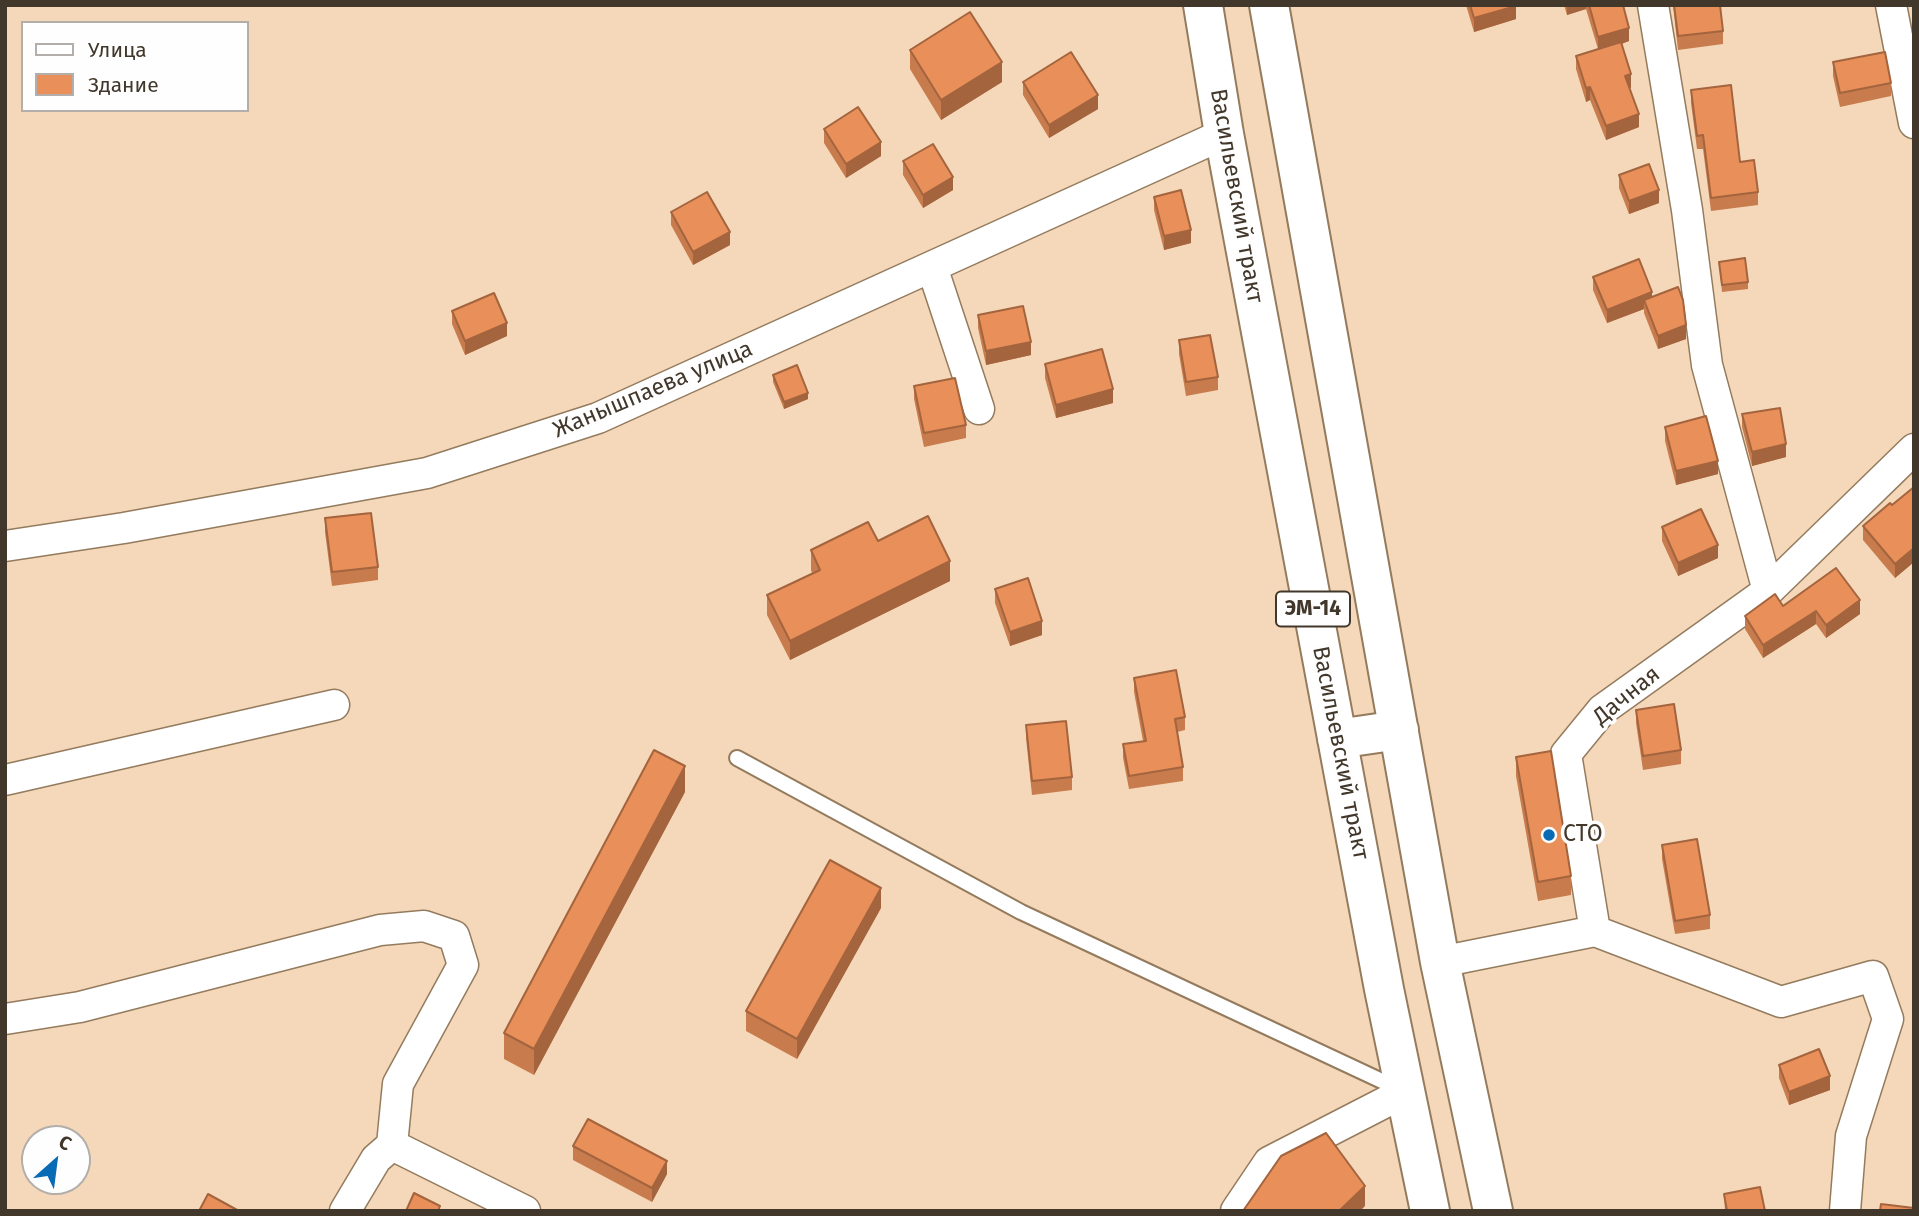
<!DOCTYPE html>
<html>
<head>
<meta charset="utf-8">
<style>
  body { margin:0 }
  #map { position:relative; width:1919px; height:1216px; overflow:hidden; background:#f4d8b9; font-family:"Fira Sans",sans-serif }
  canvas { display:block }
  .frame { position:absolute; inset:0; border:7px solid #42372b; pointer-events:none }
  .legend { position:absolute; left:21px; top:21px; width:228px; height:91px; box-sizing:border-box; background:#fefefe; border:2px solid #b3aeaa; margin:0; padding:9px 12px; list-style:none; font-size:21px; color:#42372b }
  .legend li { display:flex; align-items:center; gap:14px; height:35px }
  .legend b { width:35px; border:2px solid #b3aeaa }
  .north { position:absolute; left:21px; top:1125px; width:70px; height:70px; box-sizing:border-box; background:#fefefe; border:2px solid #b3aeaa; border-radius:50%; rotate:28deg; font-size:19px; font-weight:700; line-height:28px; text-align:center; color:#42372b }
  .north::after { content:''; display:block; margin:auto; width:24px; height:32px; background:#096ab6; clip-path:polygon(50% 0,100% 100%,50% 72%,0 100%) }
</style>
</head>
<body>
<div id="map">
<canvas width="1919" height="1216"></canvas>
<div class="frame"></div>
<ul class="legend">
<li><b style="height:9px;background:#fff"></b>Улица</li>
<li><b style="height:19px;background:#e98f59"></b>Здание</li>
</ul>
<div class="north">С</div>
</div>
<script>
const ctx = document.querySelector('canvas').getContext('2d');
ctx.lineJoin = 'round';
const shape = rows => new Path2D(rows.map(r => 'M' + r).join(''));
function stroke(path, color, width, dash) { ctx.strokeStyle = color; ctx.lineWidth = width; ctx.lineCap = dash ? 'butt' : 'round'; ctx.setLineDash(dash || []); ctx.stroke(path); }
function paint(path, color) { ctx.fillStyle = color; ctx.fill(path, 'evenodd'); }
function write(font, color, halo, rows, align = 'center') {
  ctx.font = font + ' "Fira Sans",sans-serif'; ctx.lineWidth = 7; ctx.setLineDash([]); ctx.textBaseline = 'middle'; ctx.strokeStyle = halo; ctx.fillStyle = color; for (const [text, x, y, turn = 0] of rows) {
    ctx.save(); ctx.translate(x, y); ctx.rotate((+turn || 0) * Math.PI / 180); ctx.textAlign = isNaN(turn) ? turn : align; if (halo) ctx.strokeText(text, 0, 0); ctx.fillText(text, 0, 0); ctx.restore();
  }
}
const service = shape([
  [737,758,1021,912,1399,1089]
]);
const minor = shape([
  [1653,5,1687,210,1707,365,1768,591],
  [1891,5,1914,123],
  [932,267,979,409],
  [5,546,124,528,427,473,598,418,1224,134],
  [5,780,334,705],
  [1595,931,1781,1002,1873,976,1888,1019,1851,1136,1845,1211],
  [1440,962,1595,931,1566,754,1602,710,1768,591,1914,449],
  [5,1019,80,1007,380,930,424,926,454,936,463,965,398,1084,392,1145],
  [345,1211,376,1159,392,1145,525,1211],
  [1236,1211,1269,1162,1405,1092]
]);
const primary = shape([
  [1203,5,1224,134,1384,989,1430,1211],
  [1269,5,1440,962,1493,1211],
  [1337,739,1399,730]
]);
stroke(service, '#947b5e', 18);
stroke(minor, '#947b5e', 33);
stroke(primary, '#947b5e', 42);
stroke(service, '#fff', 14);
stroke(minor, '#fff', 30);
stroke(primary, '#fff', 38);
paint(shape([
  [1466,5,1515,5,1516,19,1474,32],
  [1564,5,1623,5,1629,41,1622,44,1631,88,1630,88,1639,127,1606,140,1590,100,1586,102,1576,69,1576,56,1598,49,1586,9,1567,15],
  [1673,5,1720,5,1723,31,1723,44,1678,50],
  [910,50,1002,82,941,120,910,69],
  [1833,62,1891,83,1891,96,1840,107,1833,76],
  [1023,82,1098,109,1049,138,1023,95],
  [1691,90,1740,162,1758,192,1758,205,1711,211,1703,149,1697,149,1691,103],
  [824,129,881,156,846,178,824,143],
  [903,161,953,190,923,208,903,175],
  [1619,175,1659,203,1629,214,1619,188],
  [1154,197,1191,243,1164,250,1154,210],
  [671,212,730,245,693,265,671,225],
  [1719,262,1748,282,1748,289,1722,292],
  [1593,277,1652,297,1686,339,1658,349,1644,313,1644,309,1607,323,1593,290],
  [452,311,507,336,465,355,452,324],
  [978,315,1031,355,986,365,978,328],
  [1179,340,1218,377,1218,390,1186,396,1179,354],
  [1045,364,1113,403,1056,418,1045,378],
  [773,375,808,399,784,409,773,382],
  [914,386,966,425,966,438,924,447,914,399],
  [1742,414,1786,457,1752,466,1742,427],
  [1665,427,1718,474,1676,485,1665,441],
  [1914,487,1914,562,1895,578,1863,540,1863,526,1892,505],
  [325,518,378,567,378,580,332,586,325,532],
  [1662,527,1718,558,1678,576,1662,541],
  [878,541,950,581,790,660,767,615,767,595,812,573,811,570,811,550],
  [995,589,1042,635,1010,646,995,603],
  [1783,606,1860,614,1826,638,1816,624,1763,658,1745,629,1745,616],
  [1134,678,1185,717,1185,730,1177,732,1183,767,1183,781,1129,789,1123,758,1123,744,1143,741,1134,692],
  [1636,710,1681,750,1681,764,1643,770,1636,723],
  [1026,725,1072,777,1072,790,1032,795,1026,738],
  [1516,757,1571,876,1571,895,1538,901,1516,776],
  [685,792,534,1075,504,1059,504,1033],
  [1662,845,1710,915,1710,929,1675,934,1662,859],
  [881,908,797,1059,746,1031,746,1011],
  [1779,1065,1830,1090,1789,1105,1779,1078],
  [573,1146,667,1174,652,1202,573,1160],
  [1724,1194,1765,1211,1725,1211]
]), '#c87b4d');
paint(shape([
  [1567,5,1586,5,1586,9,1567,15],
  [1516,6,1516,19,1474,32,1474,18],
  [1629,28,1629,41,1598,51,1598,37],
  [1002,62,1002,82,941,120,941,100],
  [1631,74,1631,88,1625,90,1625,76],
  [1590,87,1590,100,1586,102,1586,88],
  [1098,95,1098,109,1049,138,1049,125],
  [1639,114,1639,127,1606,140,1606,126],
  [881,142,881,156,846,178,846,164],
  [953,177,953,190,923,208,923,195],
  [1659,190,1659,203,1629,214,1629,201],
  [1191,230,1191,243,1164,250,1164,236],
  [730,232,730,245,693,265,693,252],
  [1652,292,1652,306,1644,300,1644,309,1607,323,1607,310],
  [507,323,507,336,465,355,465,341],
  [1686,325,1686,339,1658,349,1658,336],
  [1031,342,1031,355,986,365,986,351],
  [1113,389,1113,403,1056,418,1056,405],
  [808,393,808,399,784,409,784,402],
  [1786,444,1786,457,1752,466,1752,452],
  [1718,461,1718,474,1676,485,1676,471],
  [1718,545,1718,558,1678,576,1678,563],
  [1914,548,1914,562,1895,578,1895,564],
  [950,561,950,581,790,660,790,641],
  [1860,600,1860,614,1826,638,1826,625],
  [1816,611,1816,624,1763,658,1763,645],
  [1042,621,1042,635,1010,646,1010,632],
  [685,766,685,792,534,1075,534,1049],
  [881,888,881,908,797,1059,797,1039],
  [1830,1076,1830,1090,1789,1105,1789,1092],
  [667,1161,667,1174,652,1202,652,1188],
  [1365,1186,1365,1206,1360,1211,1339,1211]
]), '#a3643e');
const building = shape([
  [1470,5,1515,5,1516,6,1474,18,1470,5],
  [1589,5,1623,5,1629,28,1598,37,1589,5],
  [1674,5,1720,5,1723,31,1678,36,1674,5],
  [970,12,1002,62,941,100,910,50,970,12],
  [1621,42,1631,74,1625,76,1639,114,1606,126,1590,87,1586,88,1576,56,1621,42],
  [1071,52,1098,95,1049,125,1023,82,1071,52],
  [1885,52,1891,83,1840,93,1833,62,1885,52],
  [1731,85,1740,162,1754,160,1758,192,1711,198,1703,135,1697,136,1691,90,1731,85],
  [858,107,881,142,846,164,824,129,858,107],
  [933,144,953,177,923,195,903,161,933,144],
  [1649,164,1659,190,1629,201,1619,175,1649,164],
  [1181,190,1191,230,1164,236,1154,197,1181,190],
  [707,192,730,232,693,252,671,212,707,192],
  [1745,258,1748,282,1722,285,1719,262,1745,258],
  [1639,259,1652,292,1607,310,1593,277,1639,259],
  [1678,287,1683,300,1686,325,1658,336,1644,300,1678,287],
  [494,293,507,323,465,341,452,311,494,293],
  [1023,306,1031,342,986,351,978,315,1023,306],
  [1210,335,1218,377,1186,382,1179,340,1210,335],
  [1102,349,1113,389,1056,405,1045,364,1102,349],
  [797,365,808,393,784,402,773,375,797,365],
  [955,378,966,425,924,433,914,386,955,378],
  [1780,408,1786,444,1752,452,1742,414,1780,408],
  [1706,416,1718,461,1676,471,1665,427,1706,416],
  [1914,487,1914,548,1895,564,1863,526,1890,503,1892,505,1914,487],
  [1701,509,1718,545,1678,563,1662,527,1701,509],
  [371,513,378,567,332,572,325,518,371,513],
  [928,516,950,561,790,641,767,595,820,570,811,550,868,522,878,541,928,516],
  [1836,568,1860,600,1826,625,1816,611,1763,645,1745,616,1775,594,1783,606,1836,568],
  [1028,578,1042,621,1010,632,995,589,1028,578],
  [1176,670,1185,717,1175,719,1183,767,1129,776,1123,744,1146,741,1134,678,1176,670],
  [1674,704,1681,750,1643,756,1636,710,1674,704],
  [1066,721,1072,777,1032,781,1026,725,1066,721],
  [654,750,685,766,534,1049,504,1033,654,750],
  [1551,751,1571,876,1538,882,1516,757,1551,751],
  [1697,839,1710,915,1675,921,1662,845,1697,839],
  [830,860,881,888,797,1039,746,1011,830,860],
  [1819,1049,1830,1076,1789,1092,1779,1065,1819,1049],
  [588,1119,667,1161,652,1188,573,1146,588,1119],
  [1326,1133,1365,1186,1339,1211,1243,1211,1281,1156,1326,1133],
  [1760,1187,1765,1211,1727,1211,1724,1194,1760,1187],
  [414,1193,440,1206,438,1211,406,1211,414,1193],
  [208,1194,239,1211,199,1211,208,1194],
  [1881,1204,1914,1208,1914,1211,1880,1211,1881,1204]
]);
paint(building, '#e98f59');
stroke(building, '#a3643e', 2);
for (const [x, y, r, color] of [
  [1549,835,7,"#096ab6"]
]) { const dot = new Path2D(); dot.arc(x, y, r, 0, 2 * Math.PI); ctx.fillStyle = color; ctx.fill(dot); stroke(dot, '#fefefe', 2.5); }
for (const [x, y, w] of [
  [1313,609,74]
]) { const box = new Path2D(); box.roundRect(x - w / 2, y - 17.5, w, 35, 5); ctx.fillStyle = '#fefefe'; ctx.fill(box); stroke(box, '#42372b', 2); }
write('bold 21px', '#42372b', null, [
  ["ЭМ-14",1313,609]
]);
write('23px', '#42372b', '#fefefe', [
  ["Васильевский тракт",1236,196,80],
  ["Жанышпаева улица",653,390,-23],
  ["Дачная",1627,696,-39],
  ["Васильевский тракт",1340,753,79]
]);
write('23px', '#42372b', '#fefefe', [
  ["СТО",1563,835]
], 'left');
</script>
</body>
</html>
